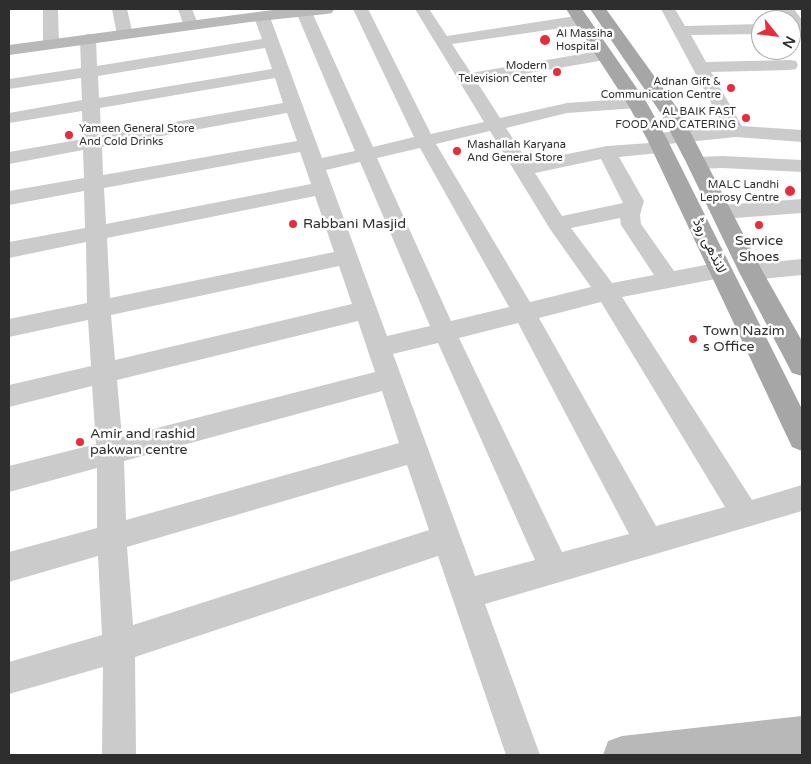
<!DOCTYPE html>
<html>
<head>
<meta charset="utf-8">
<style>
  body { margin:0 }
  #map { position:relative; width:811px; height:764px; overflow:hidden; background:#fff; font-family:"Varela Round",sans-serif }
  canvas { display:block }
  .frame { position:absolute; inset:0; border:10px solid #2e2e2e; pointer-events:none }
  .north { position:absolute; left:751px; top:10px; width:50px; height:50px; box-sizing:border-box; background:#fff; border:1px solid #ababab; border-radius:50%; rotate:119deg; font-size:14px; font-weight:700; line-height:20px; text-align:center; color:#2e2e2e }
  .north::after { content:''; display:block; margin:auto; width:18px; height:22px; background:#e72d3c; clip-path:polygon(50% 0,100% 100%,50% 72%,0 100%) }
</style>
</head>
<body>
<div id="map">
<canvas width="811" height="764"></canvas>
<div class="frame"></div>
<div class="north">N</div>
</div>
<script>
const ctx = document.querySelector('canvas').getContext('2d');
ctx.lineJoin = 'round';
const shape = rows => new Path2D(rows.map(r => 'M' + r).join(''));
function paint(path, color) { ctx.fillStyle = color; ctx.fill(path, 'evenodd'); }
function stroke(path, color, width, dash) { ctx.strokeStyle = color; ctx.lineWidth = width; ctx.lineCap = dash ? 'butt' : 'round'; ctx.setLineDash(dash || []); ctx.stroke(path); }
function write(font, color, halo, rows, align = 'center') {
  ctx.font = font + ' "Varela Round",Vazirmatn,sans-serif'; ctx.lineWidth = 5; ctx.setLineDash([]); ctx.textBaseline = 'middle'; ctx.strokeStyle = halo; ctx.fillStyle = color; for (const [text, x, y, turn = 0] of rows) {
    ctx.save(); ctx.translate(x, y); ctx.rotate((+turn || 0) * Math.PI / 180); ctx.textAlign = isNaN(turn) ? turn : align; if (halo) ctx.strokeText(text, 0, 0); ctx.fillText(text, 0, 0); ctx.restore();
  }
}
paint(shape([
  [43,9,58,9,59,44,57,47,51,49,45,47,43,44,43,9],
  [112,9,127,9,133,35,131,38,119,38,117,35,112,9],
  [178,9,192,9,199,26,197,29,185,29,178,9],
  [299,9,309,9,312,12,373,147,414,137,353,9,368,9,431,134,484,122,415,9,429,9,447,36,582,15,587,17,590,20,587,23,582,25,452,44,471,73,605,50,611,52,613,55,611,58,605,60,477,82,500,118,567,103,637,98,643,99,646,103,643,107,637,108,567,113,506,128,528,162,607,146,650,143,648,139,650,135,657,133,724,127,661,9,675,9,685,26,761,24,761,34,691,35,706,62,790,60,796,61,798,65,796,69,790,70,711,72,742,126,802,130,802,142,736,137,668,144,671,148,669,152,619,157,644,201,640,215,641,224,674,271,721,262,729,264,732,270,729,276,721,278,622,297,752,500,802,485,802,511,485,604,540,755,506,755,438,556,135,657,136,755,102,755,103,667,9,694,9,662,102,635,98,556,9,582,9,552,97,528,97,468,9,492,9,466,96,444,92,386,9,407,9,385,91,366,88,320,9,337,9,319,87,303,86,242,9,258,9,242,85,228,84,191,9,205,9,191,84,178,83,150,9,164,9,152,83,139,82,111,9,123,9,113,82,100,81,78,9,89,9,79,81,68,80,39,82,36,88,34,94,36,96,39,97,66,262,39,254,17,257,14,262,12,267,14,270,17,322,158,355,151,296,12,299,9],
  [265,48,272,69,99,98,98,76,265,48],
  [275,78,283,103,101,135,100,108,275,78],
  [287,113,297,141,103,175,102,147,287,113],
  [490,131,550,229,591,287,530,302,436,144,490,131],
  [420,148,509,307,451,321,377,158,420,148],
  [300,152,311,184,106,224,104,188,300,152],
  [601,159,623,203,562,216,535,173,601,159],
  [360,162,430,326,387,336,326,170,360,162],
  [315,196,334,252,110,298,107,238,315,196],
  [620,218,621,225,654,275,612,283,571,228,620,218],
  [339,266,352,304,115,360,111,315,339,266],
  [601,302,725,507,656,526,539,318,601,302],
  [358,321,375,372,122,437,117,380,358,321],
  [518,323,629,534,562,552,459,338,518,323],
  [438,343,535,560,475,576,393,354,438,343],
  [382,391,399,443,126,520,124,461,382,391],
  [407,465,429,530,133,625,127,547,407,465],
  [779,9,794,9,802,20,802,35,796,33,791,26,791,20,786,20,779,9],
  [723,156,802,160,802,172,723,168,698,169,691,167,688,163,691,159,698,157,723,156],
  [802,199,802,213,722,219,715,217,712,212,715,207,722,205,802,199],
  [802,259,802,275,751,280,743,278,740,272,743,266,751,264,802,259]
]), '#cbcbcb');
paint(shape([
  [280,9,334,9,332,13,326,14,250,22,9,55,9,45,280,9],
  [802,716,802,754,603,755,608,741,622,736,802,716]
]), '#b8b8b8');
paint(shape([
  [566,9,582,9,647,103,667,139,802,409,802,451,792,447,647,139,627,103,566,9],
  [590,9,606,9,680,112,763,272,802,341,802,376,792,373,739,272,686,162,660,112,590,9]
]), '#a6a6a6');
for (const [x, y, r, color] of [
  [545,40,6,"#e72d3c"],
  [557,72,5,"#e72d3c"],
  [731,88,5,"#e72d3c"],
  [746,118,5,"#e72d3c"],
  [69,135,5,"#e72d3c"],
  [457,151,5,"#e72d3c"],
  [790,191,6,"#e72d3c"],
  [293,224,5,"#e72d3c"],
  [759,225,5,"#e72d3c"],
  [693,339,5,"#e72d3c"],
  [80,442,5,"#e72d3c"]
]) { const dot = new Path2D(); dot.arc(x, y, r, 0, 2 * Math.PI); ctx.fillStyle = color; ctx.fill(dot); stroke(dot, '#fff', 2); }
write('11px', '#2e2e2e', '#fff', [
  ["Al Massiha",556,34,"left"],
  ["Hospital",556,47,"left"],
  ["Modern",547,66],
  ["Television Center",547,79],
  ["Adnan Gift &",721,82],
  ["Communication Centre",721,95],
  ["AL BAIK FAST",736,112],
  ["FOOD AND CATERING",736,125],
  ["Yameen General Store",79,129,"left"],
  ["And Cold Drinks",79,142,"left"],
  ["Mashallah Karyana",467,145,"left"],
  ["And General Store",467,158,"left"],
  ["MALC Landhi",779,185],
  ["Leprosy Centre",779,198]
], 'right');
write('14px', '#2e2e2e', '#fff', [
  ["Rabbani Masjid",303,224],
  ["Service",759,241,"center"],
  ["Shoes",759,257,"center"],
  ["Town Nazim",703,331],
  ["s Office",703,347],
  ["Amir and rashid",90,434],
  ["pakwan centre",90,450]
], 'left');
write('14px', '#2e2e2e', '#fff', [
  ["لانڈھی روڈ",709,246,64]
]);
</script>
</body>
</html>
